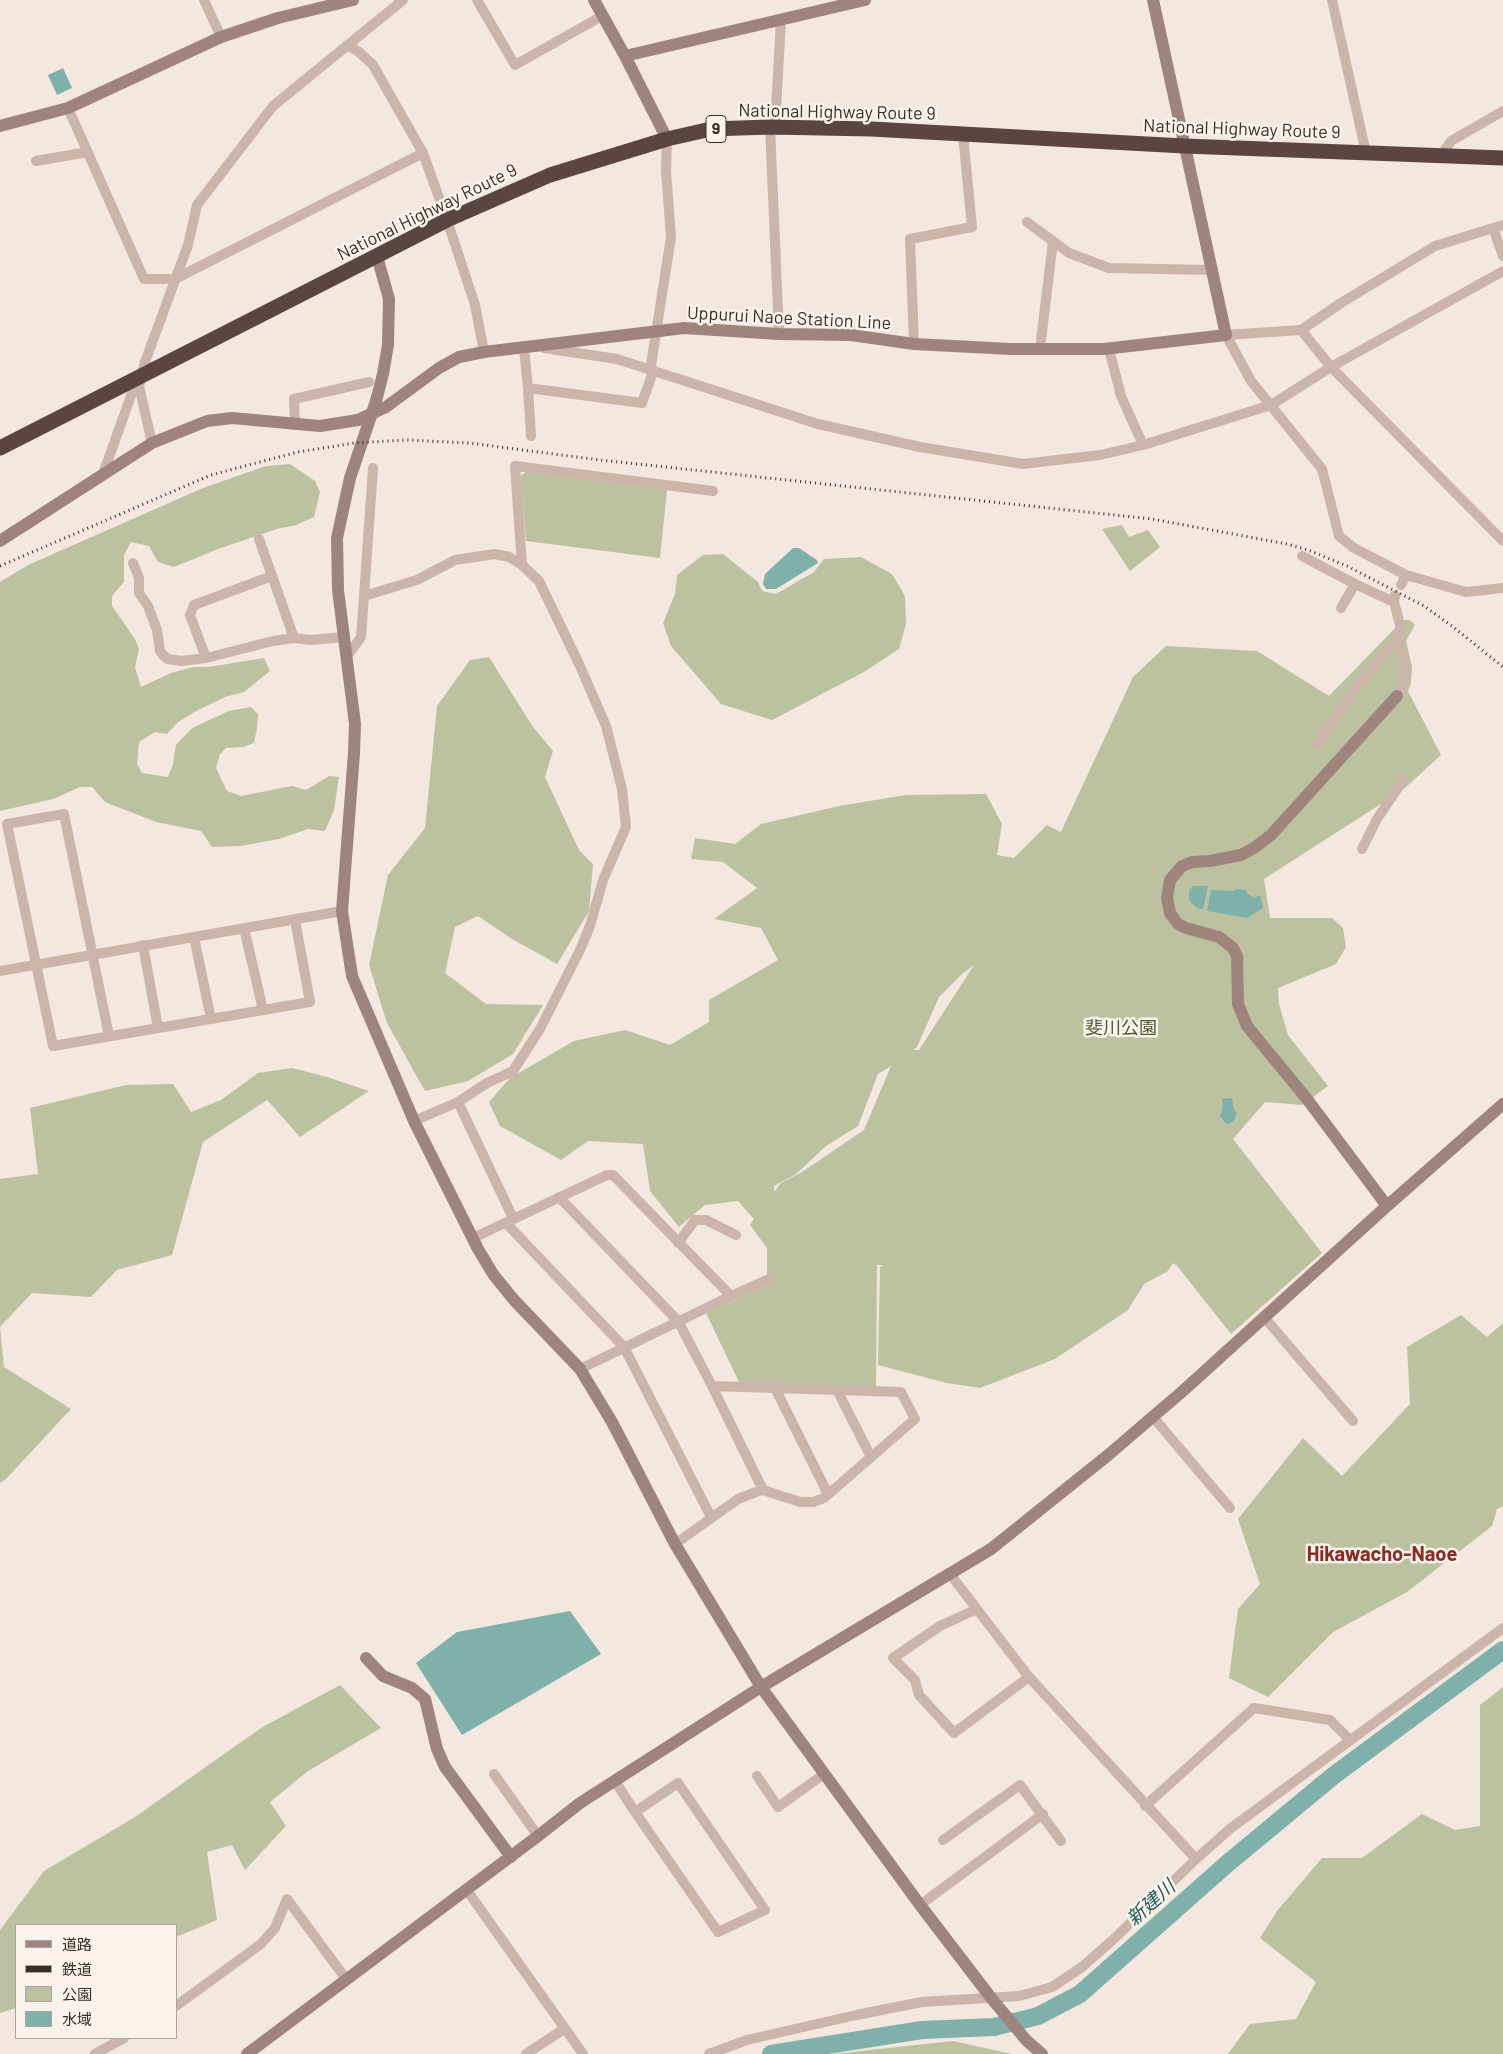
<!DOCTYPE html>
<html>
<head>
<meta charset="utf-8">
<style>
  body { margin:0 }
  #map { position:relative; width:1503px; height:2054px; overflow:hidden; background:#f3e7e0; font-family:Barlow,"Noto Sans JP",sans-serif }
  canvas { display:block }
  .legend { position:absolute; left:15px; top:1924px; width:162px; height:115px; box-sizing:border-box; background:#faf2ed; border:1px solid #ada39f; margin:0; padding:6px 9px; list-style:none; font-size:15px; color:#392d2a }
  .legend li { display:flex; align-items:center; gap:10px; height:25px }
  .legend b { width:25px; border:1px solid #ada39f }
</style>
</head>
<body>
<div id="map">
<canvas width="1503" height="2054"></canvas>
<ul class="legend">
<li><b style="height:6px;background:#9f847d"></b>道路</li>
<li><b style="height:6px;background:#392d2a"></b>鉄道</li>
<li><b style="height:14px;background:#bcc2a0"></b>公園</li>
<li><b style="height:14px;background:#7fb0aa"></b>水域</li>
</ul>
</div>
<script>
const ctx = document.querySelector('canvas').getContext('2d');
ctx.lineJoin = 'round';
function paint(path, color) { ctx.fillStyle = color; ctx.fill(path, 'evenodd'); }
const shape = rows => new Path2D(rows.map(r => 'M' + r).join(''));
function stroke(path, color, width, dash) { ctx.strokeStyle = color; ctx.lineWidth = width; ctx.lineCap = dash ? 'butt' : 'round'; ctx.setLineDash(dash || []); ctx.stroke(path); }
function write(font, color, halo, rows, align = 'center') {
  ctx.font = font + ' Barlow,"Noto Sans JP",sans-serif'; ctx.lineWidth = 5; ctx.setLineDash([]); ctx.textBaseline = 'middle'; ctx.strokeStyle = halo; ctx.fillStyle = color; for (const [text, x, y, turn = 0] of rows) {
    ctx.save(); ctx.translate(x, y); ctx.rotate((+turn || 0) * Math.PI / 180); ctx.textAlign = isNaN(turn) ? turn : align; if (halo) ctx.strokeText(text, 0, 0); ctx.fillText(text, 0, 0); ctx.restore();
  }
}
paint(shape([
  [290,464,315,481,320,492,314,517,296,525,277,529,218,549,174,567,158,562,149,546,131,542,124,555,124,582,112,596,112,606,135,639,139,649,135,667,141,687,171,673,194,667,209,667,264,658,270,671,244,692,225,697,198,710,178,722,167,734,155,732,139,742,137,764,142,773,168,777,173,764,176,745,192,728,229,711,251,707,258,714,257,728,254,743,243,747,226,748,220,754,216,768,227,791,241,796,292,786,306,790,329,776,339,777,334,810,325,831,308,829,279,839,241,846,212,847,201,831,156,822,105,802,92,787,80,787,53,799,0,811,0,582,28,565,203,488,266,466],
  [526,472,667,490,660,558,526,541,520,476],
  [1122,525,1129,537,1148,530,1160,547,1130,571,1102,529],
  [723,554,758,582,762,591,776,594,814,572,824,559,861,557,892,574,905,596,906,624,899,649,864,672,772,720,721,704,671,646,663,623,675,594,677,575,703,555],
  [1403,620,1410,620,1415,625,1406,641,1412,667,1411,683,1408,691,1441,755,1404,789,1264,879,1270,918,1332,918,1343,928,1346,947,1336,964,1278,988,1279,1004,1288,1035,1328,1086,1302,1105,1265,1102,1233,1139,1322,1253,1231,1334,1178,1267,1173,1263,1168,1271,1144,1284,1128,1310,1055,1359,980,1388,947,1383,878,1365,880,1267,883,1265,877,1265,876,1387,739,1382,706,1313,767,1285,767,1248,750,1225,754,1219,738,1201,705,1205,679,1227,650,1191,643,1144,588,1141,561,1160,500,1126,489,1102,510,1078,574,1041,625,1030,670,1045,709,1022,709,1000,778,960,761,928,714,919,757,888,723,862,691,859,695,838,735,844,761,824,839,806,906,795,986,794,1002,824,997,855,1014,858,1047,825,1061,832,1133,677,1166,646,1257,651,1329,696],
  [974,965,919,1050,913,1050,917,1047,939,997,961,975],
  [891,1066,864,1130,802,1172,781,1183,774,1192,774,1186,796,1174,826,1146,858,1126,878,1074],
  [489,657,533,727,553,751,545,777,579,850,593,864,589,911,557,964,512,939,478,916,455,927,445,973,486,1004,543,1005,513,1054,468,1081,425,1091,387,1023,369,965,388,875,425,828,437,706,470,660],
  [292,1068,327,1077,369,1091,300,1137,267,1100,203,1142,172,1255,117,1270,91,1297,32,1293,0,1327,4,1367,71,1409,6,1479,0,1483,0,1179,38,1174,30,1108,126,1085,173,1084,191,1112,221,1100,258,1073],
  [1461,1315,1487,1337,1503,1323,1503,1506,1497,1509,1492,1526,1407,1592,1333,1632,1268,1697,1229,1678,1238,1609,1260,1584,1238,1519,1303,1438,1342,1476,1410,1404,1407,1347],
  [340,1685,381,1728,308,1771,270,1802,286,1826,245,1870,232,1845,207,1852,217,1920,176,1937,176,1925,16,1925,16,2008,0,2013,0,1930,44,1871,135,1817,261,1728],
  [1503,1687,1503,2054,1228,2054,1250,2024,1296,2019,1316,1982,1260,1938,1277,1911,1322,1858,1362,1858,1422,1814,1455,1830,1480,1826,1480,1705],
  [953,2041,1012,2054,832,2054,833,2054]
]), '#bcc2a0');
paint(shape([
  [63,68,72,88,57,95,48,75],
  [793,548,799,548,817,560,818,563,776,589,766,589,763,584,765,574],
  [1193,886,1208,886,1203,909,1197,908,1189,900,1189,890],
  [1237,889,1246,890,1248,894,1254,898,1260,895,1263,908,1247,918,1207,911,1211,890,1233,891],
  [1232,1098,1233,1106,1237,1114,1233,1122,1226,1124,1220,1116,1223,1107,1222,1099],
  [570,1611,601,1654,462,1735,416,1663,457,1632]
]), '#7fb0aa');
stroke(shape([
  [771,2054,922,2030,994,2027,1038,2016,1080,1994,1228,1863,1333,1776,1503,1650]
]), '#7fb0aa', 18);
stroke(shape([
  [204,0,221,37],
  [477,0,515,65,602,16],
  [1332,0,1366,153],
  [347,45,359,52,373,65,423,153],
  [68,108,144,279,175,279,423,153,447,220,475,305,484,352],
  [770,127,779,334],
  [775,127,781,20],
  [1441,156,1451,141,1503,111],
  [36,161,88,152],
  [1027,222,1069,253,1109,268,1213,270],
  [1503,225,1435,246,1341,303,1301,330,1226,335,1251,381,1322,469,1339,536,1354,548,1406,575,1466,592,1503,588],
  [1493,228,1503,256],
  [1301,330,1331,367,1503,541],
  [914,344,910,239,972,227,963,135],
  [524,348,528,388,642,403,653,372,651,365,671,237,666,171,667,139],
  [544,348,617,359,818,424,920,447,1023,464,1100,455,1143,445,1271,405,1331,367,1503,271],
  [1040,349,1053,241],
  [1109,349,1121,396,1143,445],
  [528,388,531,436],
  [295,425,294,399,369,382],
  [152,443,139,386,145,362,188,245,197,205,273,106,403,0],
  [103,474,133,390,139,386],
  [259,539,294,638],
  [1302,556,1355,584,1394,602],
  [133,563,139,578,139,593,148,606,157,630,160,651,163,655,168,659,181,661,206,658],
  [522,565,515,466,713,491],
  [272,576,194,605,190,615,206,658,273,641,294,638,311,640,344,637],
  [1401,585,1406,575],
  [1395,595,1394,602,1400,625,1400,644,1405,666,1406,678,1397,696],
  [364,596,373,468],
  [1341,608,1355,584],
  [347,656,361,637,364,596,417,580,455,560,495,554,509,557,522,565,539,581,580,666,606,726,622,789,626,827,603,880,590,926,580,950,540,1029,513,1071,487,1083,458,1102,414,1121],
  [1317,744,1357,686,1400,636],
  [1362,849,1377,819,1404,779],
  [244,928,263,1010],
  [194,937,211,1019],
  [143,945,158,1028],
  [0,971,342,911],
  [109,1036,64,814,7,824,53,1046,310,1002,295,920],
  [458,1102,513,1218],
  [559,1197,678,1321,712,1386,901,1392,915,1419,824,1498,813,1502,800,1502,763,1490,756,1492,738,1499,675,1544],
  [506,1223,624,1347,711,1517],
  [473,1238,607,1175,613,1175,731,1296,580,1369],
  [678,1243,695,1220,706,1220,736,1235],
  [731,1296,769,1279],
  [1264,1317,1353,1421],
  [712,1386,763,1490],
  [775,1388,828,1494],
  [837,1390,871,1457],
  [1153,1417,1230,1508],
  [950,1574,1029,1677,1196,1859],
  [977,1609,940,1626,893,1658,915,1680,919,1695,954,1733,1029,1677],
  [494,1774,538,1836],
  [757,1776,778,1807,824,1774],
  [615,1781,635,1812,718,1932,765,1910,678,1783,635,1812],
  [1145,1806,1254,1708,1330,1720,1350,1740],
  [943,1840,1020,1785,1061,1841],
  [466,1889,583,2054],
  [920,1905,1043,1814],
  [176,2006,261,1944,275,1928,287,1899,346,1979],
  [95,2054,124,2038],
  [526,2054,564,2029],
  [709,2054,747,2040,856,2015,922,2002,1019,1996,1052,1987,1082,1967,1115,1938,1196,1859,1231,1828,1503,1628]
]), '#cbb5ab', 10);
stroke(shape([
  [594,0,625,56,667,139],
  [625,56,865,0],
  [0,126,68,108,221,37,278,18,353,0],
  [377,256,389,299,388,345,383,374,376,401,350,478,337,538,338,590,355,724,354,753,342,911,352,976,414,1121,478,1249,493,1274,514,1300,580,1369,612,1422,675,1544,761,1687,920,1905,992,1999,1026,2040,1042,2054],
  [386,407,439,368,459,357,484,352,684,328,779,334,851,335,914,344,1011,349,1104,349,1226,335,1153,0],
  [0,541,152,443,207,421,232,418,320,426,358,420],
  [1387,1206,1307,1099,1247,1026,1238,1004,1237,956,1233,948,1219,937,1186,928,1178,924,1170,913,1167,898,1170,880,1182,866,1192,862,1210,861,1241,855,1254,848,1271,835,1397,696],
  [366,1658,383,1676,412,1688,425,1699,437,1749,445,1767,511,1857],
  [247,2054,538,1836,580,1803,761,1687,991,1549,1107,1456,1184,1390,1387,1206,1503,1104]
]), '#9f847d', 12);
stroke(shape([
  [0,448,447,220,550,175,667,139,711,129,770,127,871,129,1184,146,1503,158]
]), '#5a4542', 15);
stroke(shape([
  [0,566,211,475,256,463,298,452,354,443,406,440,469,443,600,460,1152,519,1287,544,1308,550,1347,566,1424,606,1452,626,1503,667]
]), '#392d2a', 3, [1, 4]);
stroke(shape([
  [358,420,386,407]
]), '#9f847d', 12);
for (const [x, y, w] of [
  [716,129,20]
]) { const box = new Path2D(); box.roundRect(x - w / 2, y - 13.5, w, 27, 4); ctx.fillStyle = '#faf2ed'; ctx.fill(box); stroke(box, '#392d2a', 1); }
write('bold 16px', '#392d2a', null, [
  ["9",716,129]
]);
write('18px', '#392d2a', '#faf2ed', [
  ["National Highway Route 9",837,112,1],
  ["National Highway Route 9",1242,129,2],
  ["National Highway Route 9",427,212,-26],
  ["Uppurui Naoe Station Line",789,318,3]
]);
write('18px', '#4f582e', '#faf2ed', [
  ["斐川公園",1121,1028]
]);
write('italic 19px', '#205b55', '#faf2ed', [
  ["新建川",1151,1903,-42]
]);
write('bold 20px', '#882c24', '#faf2ed', [
  ["Hikawacho-Naoe",1382,1554]
]);
</script>
</body>
</html>
